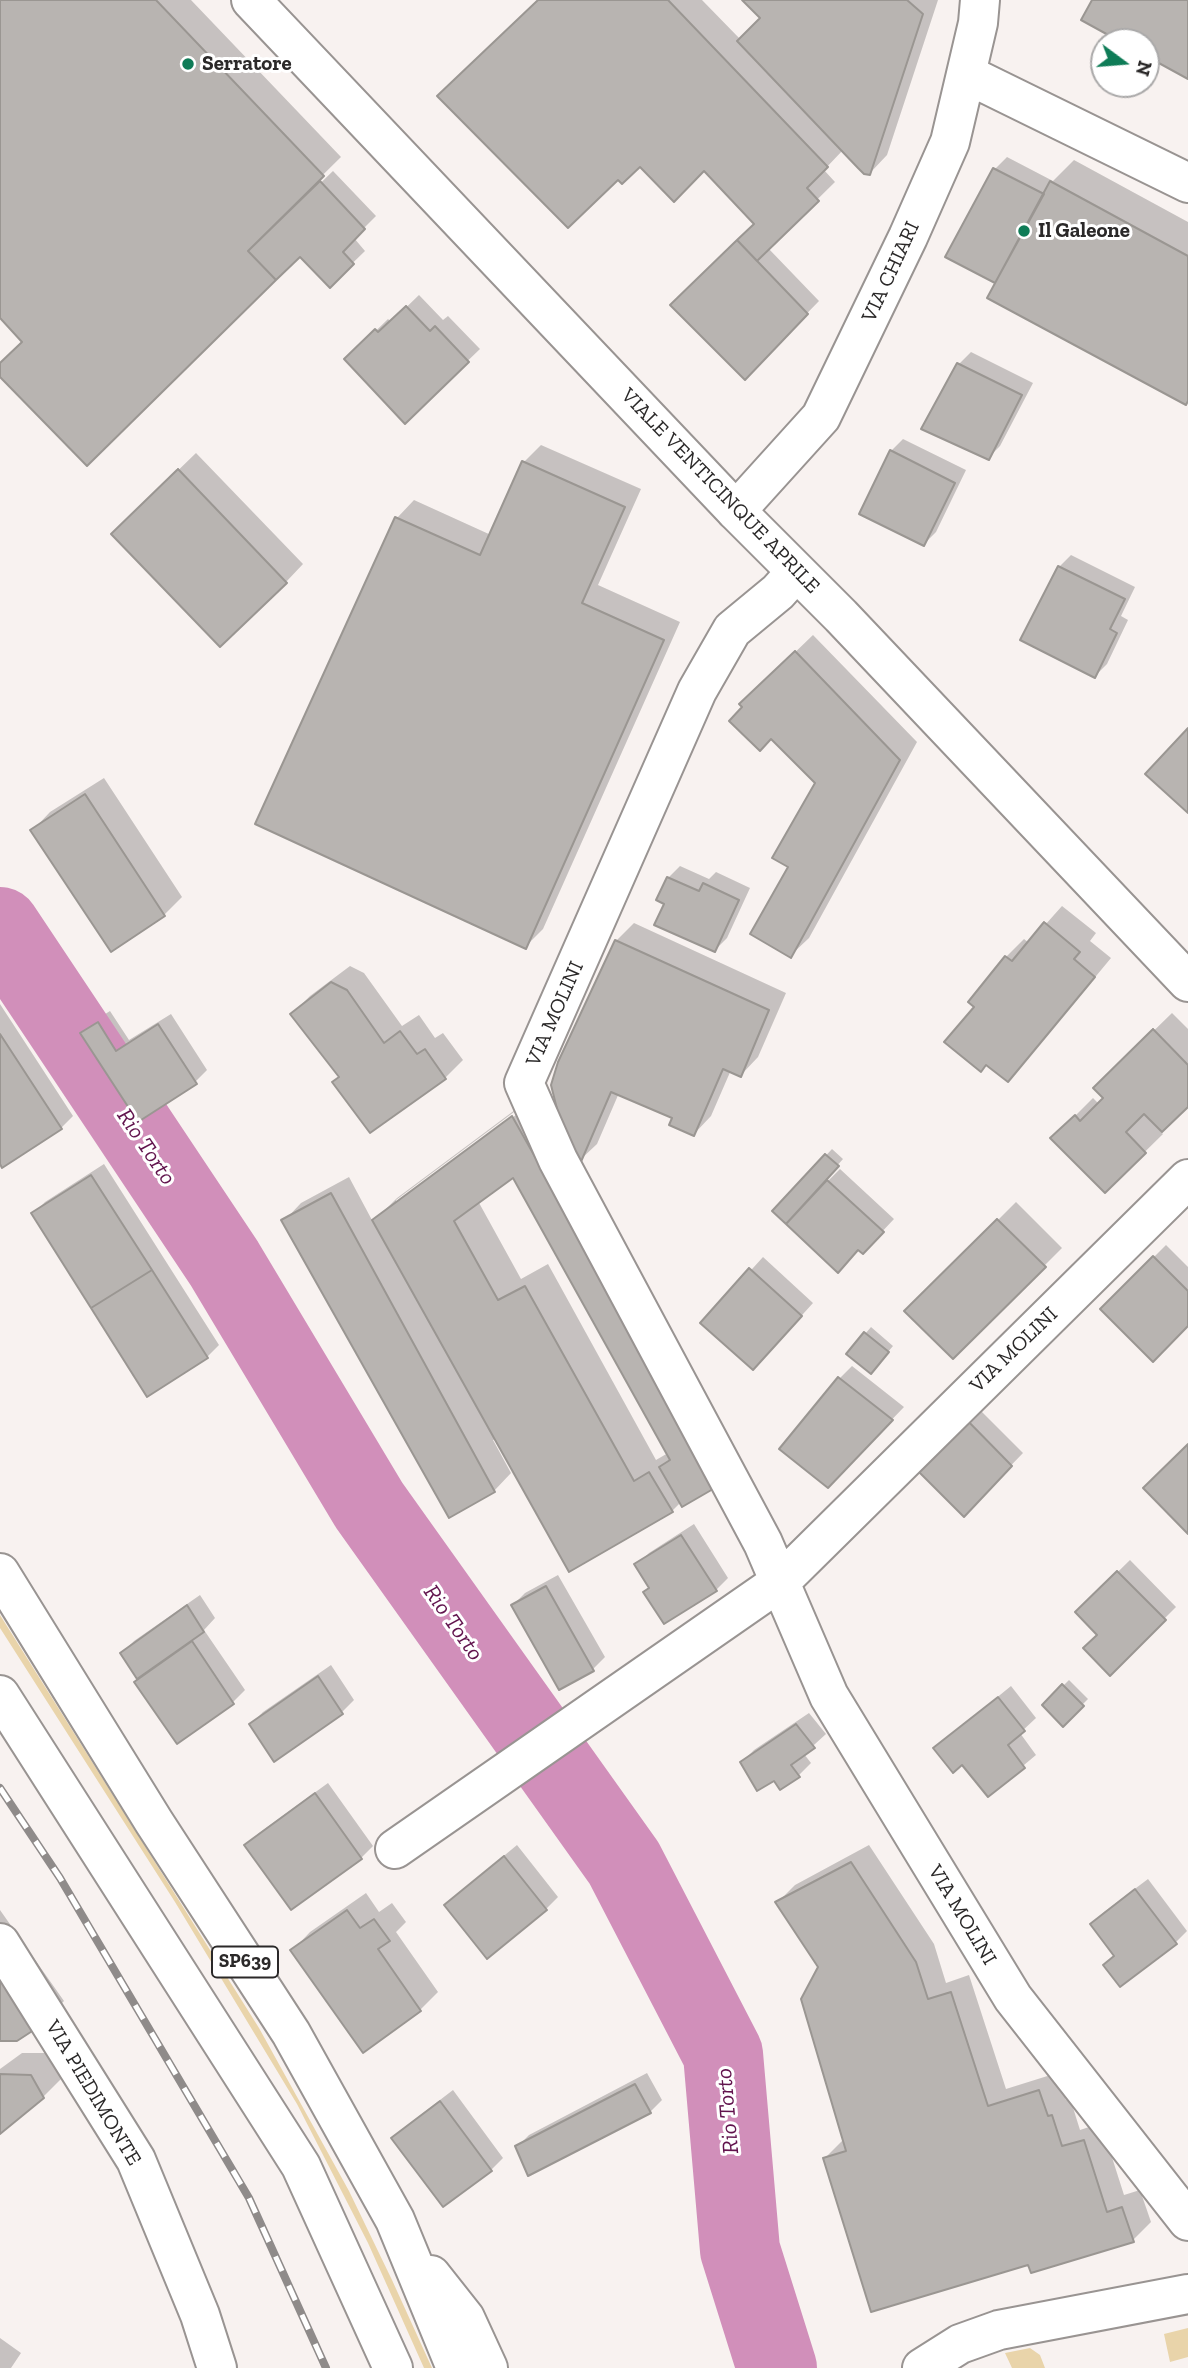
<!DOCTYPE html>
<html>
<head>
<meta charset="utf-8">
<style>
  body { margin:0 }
  #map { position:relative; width:1188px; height:2368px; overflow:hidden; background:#f8f2f0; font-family:"Zilla Slab",serif }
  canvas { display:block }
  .north { position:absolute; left:1090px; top:28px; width:70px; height:70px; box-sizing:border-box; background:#fff; border:2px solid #aaa9a9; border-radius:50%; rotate:106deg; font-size:19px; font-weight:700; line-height:28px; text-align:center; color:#2b2929 }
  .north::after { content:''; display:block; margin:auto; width:24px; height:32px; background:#0f7c57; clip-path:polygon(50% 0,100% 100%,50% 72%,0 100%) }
</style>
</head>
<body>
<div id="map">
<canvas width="1188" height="2368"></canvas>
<div class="north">N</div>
</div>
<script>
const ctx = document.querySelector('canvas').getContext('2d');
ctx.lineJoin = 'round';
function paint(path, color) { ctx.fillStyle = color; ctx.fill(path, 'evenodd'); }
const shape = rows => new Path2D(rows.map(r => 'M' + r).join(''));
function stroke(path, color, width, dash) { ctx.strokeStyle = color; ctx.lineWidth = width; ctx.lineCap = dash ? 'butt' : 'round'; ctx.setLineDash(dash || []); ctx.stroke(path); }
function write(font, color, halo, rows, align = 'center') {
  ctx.font = font + ' "Zilla Slab",serif'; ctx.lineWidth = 6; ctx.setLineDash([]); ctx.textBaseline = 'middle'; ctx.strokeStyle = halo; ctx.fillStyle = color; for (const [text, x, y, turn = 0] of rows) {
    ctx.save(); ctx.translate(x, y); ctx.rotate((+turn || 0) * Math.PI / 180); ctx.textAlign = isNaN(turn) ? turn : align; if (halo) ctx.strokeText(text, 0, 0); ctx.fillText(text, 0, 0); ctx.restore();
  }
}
paint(shape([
  [0,1615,259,2028,349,2191,392,2280,432,2368,424,2368,368,2243,297,2104,175,1902,0,1628],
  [1188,2328,1188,2357,1170,2362,1164,2334],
  [1030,2348,1040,2355,1045,2368,1012,2368,1005,2353]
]), '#e9d4aa');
paint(shape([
  [0,0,191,0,341,157,268,229,270,232,333,171,376,216,354,238,365,251,330,285,300,254,0,374,0,365,24,341,0,316],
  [539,0,702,0,741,40,763,18,745,0,938,0,887,155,870,173,843,150,824,170,835,182,768,248,819,301,745,377,757,223],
  [1007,157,1053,181,1074,160,1188,222,1188,401,997,283,948,256,995,169],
  [419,295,443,320,448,316,480,349,405,421,347,359,388,319,391,322],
  [971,352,1033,383,1000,446,988,458,959,364],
  [903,439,966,470,936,532,924,544,891,451],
  [541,445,641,489,598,585,680,622,543,929,525,947,397,518,414,500,491,535,524,462],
  [196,453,303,564,286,582,131,516],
  [1071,555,1135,587,1121,616,1128,620,1107,664,1095,676,1059,567],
  [813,635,917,742,809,938,791,955,790,867,817,782,745,707,759,687],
  [104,778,182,897,164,915,111,950,33,830,50,812],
  [680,866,709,879,716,872,750,888,727,938,715,950,666,904,668,878],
  [1062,906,1096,933,1090,941,1111,958,1025,1062,1008,1080,976,1006,1006,957,1024,939,1029,943],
  [634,923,786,993,758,1057,741,1075,731,1070,711,1116,694,1134,674,1117,619,1093,597,1144,580,1160,616,941],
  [350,966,364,973,402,1026,419,1015,435,1038,443,1033,463,1060,445,1078,292,1014,310,996],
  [0,1004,73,1116,61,1128,0,1161],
  [110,1011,129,1040,171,1014,207,1070,195,1082,138,1119,82,1033,94,1021],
  [1172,1013,1188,1029,1188,1105,1160,1131,1163,1134,1105,1191,1053,1138,1093,1098,1099,1104,1105,1098,1095,1088],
  [535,1095,742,1461,719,1484,681,1502,672,1511,496,1439,493,1440,511,1473,494,1491,284,1221,301,1203,349,1177,373,1222,397,1198],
  [518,1109,520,1112,396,1205,396,1200],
  [514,1176,668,1453,656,1460,548,1264,521,1279,478,1201],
  [832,1149,843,1159,820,1185,822,1187,840,1169,894,1219,863,1252,859,1249,838,1270,774,1211],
  [104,1164,219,1345,207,1357,33,1214,45,1202],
  [1016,1202,1062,1248,953,1357,907,1311],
  [1166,1245,1188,1267,1188,1324,1102,1309],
  [763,1257,813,1303,765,1356,703,1323],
  [871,1327,893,1346,876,1366,848,1354],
  [852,1366,904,1407,828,1486,840,1378],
  [974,1404,1023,1453,964,1514,914,1465],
  [694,1524,728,1578,716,1590,651,1587,637,1565,649,1553],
  [1130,1560,1176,1607,1110,1673,1099,1635,1077,1612],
  [558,1575,605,1657,593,1669,513,1605,525,1593],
  [200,1595,215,1618,204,1630,245,1690,233,1702,177,1742,122,1653,134,1641],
  [331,1665,354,1700,342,1712,275,1759,251,1724,263,1712],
  [1069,1680,1088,1699,1063,1724,1044,1705],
  [1011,1686,1036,1718,1020,1733,1036,1755,988,1795,962,1763,935,1748],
  [809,1713,826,1734,804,1754,811,1763,799,1775,781,1788,775,1778,742,1762,754,1750],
  [328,1783,373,1846,361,1858,247,1845,259,1833],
  [517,1845,558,1897,546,1909,459,1893],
  [869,1845,934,1944,946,1983,969,1975,1006,2089,1057,2073,1066,2100,1070,2098,1080,2130,1101,2123,1124,2195,1140,2190,1151,2222,1133,2240,1030,2263,825,2158,843,2140,820,1967,777,1903,795,1885],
  [1148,1879,1187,1931,1175,1943,1115,1955,1092,1924,1104,1912],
  [366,1893,379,1912,392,1903,406,1922,396,1932,438,1992,420,2010,364,2050,293,1950,310,1932],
  [0,1910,64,2001,42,2023,0,2040],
  [22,2053,53,2053,66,2074,43,2097,0,2131,0,2069],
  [647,2073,662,2100,650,2112,517,2147,529,2135],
  [453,2090,503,2158,491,2170,394,2138,406,2126],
  [0,2338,21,2353,11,2368,0,2368]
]), '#0003');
stroke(shape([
  [0,927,224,1263,369,1505,624,1863,723,2054,740,2250,777,2368]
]), '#d18fba', 80);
const building = shape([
  [0,0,156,0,324,176,248,251,276,280,87,466,0,377,0,363,22,342,0,318,0,0],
  [538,0,668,0,828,167,807,188,819,201,757,261,737,240,754,224,704,171,674,202,640,167,622,184,618,180,568,228,437,96,538,0],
  [742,0,907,0,923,14,870,175,864,174,858,168,737,41,760,18,742,0],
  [1092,0,1188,0,1188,79,1146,56,1146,42,1121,42,1081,20,1092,0],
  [993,168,1044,194,995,283,945,257,993,168],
  [320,181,365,229,343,252,354,264,330,288,300,257,276,280,248,251,320,181],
  [1050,181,1188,256,1188,401,1186,405,987,298,1050,181],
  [737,240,808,314,745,380,670,305,737,240],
  [406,306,430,331,435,326,469,362,405,424,344,359,375,329,378,332,406,306],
  [957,363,1022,395,989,460,921,429,957,363],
  [890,450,955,483,924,546,859,514,890,450],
  [522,461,625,507,582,603,664,640,526,949,255,824,395,517,480,555,522,461],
  [178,469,287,583,220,647,111,534,178,469],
  [1058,566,1125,599,1110,629,1117,633,1095,678,1020,640,1058,566],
  [795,651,900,760,791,958,750,934,788,867,772,858,815,783,771,739,760,751,729,721,742,707,739,704,795,651],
  [1188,728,1188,813,1145,774,1188,728],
  [85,794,165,916,111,952,30,830,85,794],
  [667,877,699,891,703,883,739,900,715,952,654,925,664,904,656,900,667,877],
  [1044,922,1080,952,1074,959,1095,977,1008,1082,986,1065,981,1072,944,1042,974,1007,968,1002,1005,956,1012,961,1044,922],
  [615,940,769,1010,741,1077,723,1069,694,1136,669,1125,672,1118,611,1092,580,1164,559,1117,551,1085,558,1062,615,940],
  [331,982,347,990,384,1043,400,1031,417,1054,425,1049,446,1079,370,1133,332,1082,339,1077,290,1014,331,982],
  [98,1022,116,1051,158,1024,197,1084,138,1122,80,1033,98,1022],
  [1153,1029,1188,1065,1188,1107,1162,1132,1144,1114,1126,1132,1146,1153,1105,1193,1050,1138,1075,1115,1080,1121,1103,1098,1093,1088,1153,1029],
  [0,1034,62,1129,2,1168,0,1164,0,1034],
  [512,1116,720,1485,682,1507,659,1467,670,1460,513,1178,454,1221,498,1300,525,1286,634,1481,649,1472,673,1512,569,1572,372,1220,512,1116],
  [825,1154,839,1166,786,1224,772,1211,825,1154],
  [91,1175,152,1270,91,1308,31,1213,91,1175],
  [827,1180,884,1232,863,1254,858,1250,838,1273,786,1224,827,1180],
  [331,1193,495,1492,449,1518,281,1220,331,1193],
  [997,1219,1046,1267,953,1359,904,1311,997,1219],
  [1153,1256,1188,1291,1188,1326,1153,1362,1100,1309,1153,1256],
  [749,1268,802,1316,753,1370,700,1323,749,1268],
  [152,1270,208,1358,147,1397,91,1308,152,1270],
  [864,1332,889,1352,871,1374,846,1354,864,1332],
  [838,1377,893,1420,828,1488,779,1449,838,1377],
  [961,1414,1012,1466,964,1517,912,1465,961,1414],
  [1188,1444,1188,1534,1143,1488,1188,1444],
  [681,1535,717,1591,664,1624,643,1592,649,1588,634,1564,681,1535],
  [1117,1571,1166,1620,1110,1676,1083,1648,1097,1635,1075,1612,1117,1571],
  [546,1586,594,1671,559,1690,511,1605,546,1586],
  [187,1605,204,1632,137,1679,120,1653,187,1605],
  [192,1641,234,1704,177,1744,134,1682,192,1641],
  [318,1676,343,1714,274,1762,249,1724,318,1676],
  [1062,1684,1084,1706,1063,1727,1042,1705,1062,1684],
  [998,1697,1025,1731,1008,1745,1025,1768,988,1797,962,1765,953,1773,933,1748,998,1697],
  [796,1724,815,1748,791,1765,800,1777,780,1790,774,1781,757,1791,740,1762,796,1724],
  [315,1793,362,1859,291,1910,244,1845,315,1793],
  [504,1856,547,1910,487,1959,444,1905,504,1856],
  [851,1862,916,1962,928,1999,951,1992,988,2106,1039,2090,1048,2116,1052,2115,1062,2146,1084,2140,1107,2212,1122,2207,1134,2242,1031,2273,1028,2265,871,2312,823,2158,846,2151,801,1999,818,1967,775,1902,851,1862],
  [1135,1889,1177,1944,1120,1987,1103,1965,1114,1956,1090,1924,1135,1889],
  [347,1910,360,1928,374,1919,390,1941,378,1949,421,2011,363,2053,290,1950,347,1910],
  [0,1964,43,2024,17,2041,0,2041,0,1964],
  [0,2074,31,2075,44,2098,0,2134,0,2074],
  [635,2084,651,2113,528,2176,515,2146,635,2084],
  [440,2101,492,2171,443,2207,391,2138,440,2101]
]);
paint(building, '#b8b4b1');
stroke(building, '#9a9692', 2);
const minor = shape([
  [966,74,1188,183],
  [736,511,821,417,908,237,950,142,978,23,980,0],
  [795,573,778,592,732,630,697,691,524,1083,558,1160,763,1543,829,1696,1013,1998,1188,2221],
  [395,1849,781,1581,1188,1179],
  [0,1943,136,2160,200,2315,217,2368],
  [922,2368,960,2344,999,2330,1188,2294]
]);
const major = shape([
  [251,0,736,511,841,616,1188,982],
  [0,1573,154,1822,291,2033,395,2220,456,2368],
  [0,1695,301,2166,393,2368],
  [431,2275,465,2318,488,2368]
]);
stroke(minor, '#999492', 42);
stroke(major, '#999492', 42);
stroke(minor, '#fff', 38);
stroke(major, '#fff', 38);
const rail = shape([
  [0,1788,60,1878,249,2198,326,2368]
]);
stroke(rail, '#8f8b8a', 8);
stroke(rail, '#fff', 5, [16]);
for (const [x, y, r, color] of [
  [188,64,7,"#0f7c57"],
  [1024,231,7,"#0f7c57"]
]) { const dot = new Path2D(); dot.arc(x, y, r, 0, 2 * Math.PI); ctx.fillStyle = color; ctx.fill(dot); stroke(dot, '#fff', 2.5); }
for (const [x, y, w] of [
  [245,1962,66]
]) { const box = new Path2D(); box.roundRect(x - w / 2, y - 15.5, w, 31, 5); ctx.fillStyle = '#fff'; ctx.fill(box); stroke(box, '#2b2929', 2); }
write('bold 19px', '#2b2929', null, [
  ["SP639",245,1962]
]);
write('bold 21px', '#2b2929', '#fff', [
  ["Serratore",202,64],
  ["Il Galeone",1038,231]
], 'left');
write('21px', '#2b2929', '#fff', [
  ["VIA CHIARI",891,272,-65],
  ["VIALE VENTICINQUE APRILE",720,491,46],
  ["VIA MOLINI",555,1014,-66],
  ["VIA MOLINI",1014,1350,-44],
  ["VIA MOLINI",962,1915,59],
  ["VIA PIEDIMONTE",93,2093,59]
]);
write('italic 23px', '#61134d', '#fff', [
  ["Rio Torto",146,1147,56],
  ["Rio Torto",453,1623,55],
  ["Rio Torto",728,2111,-95]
]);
</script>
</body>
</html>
